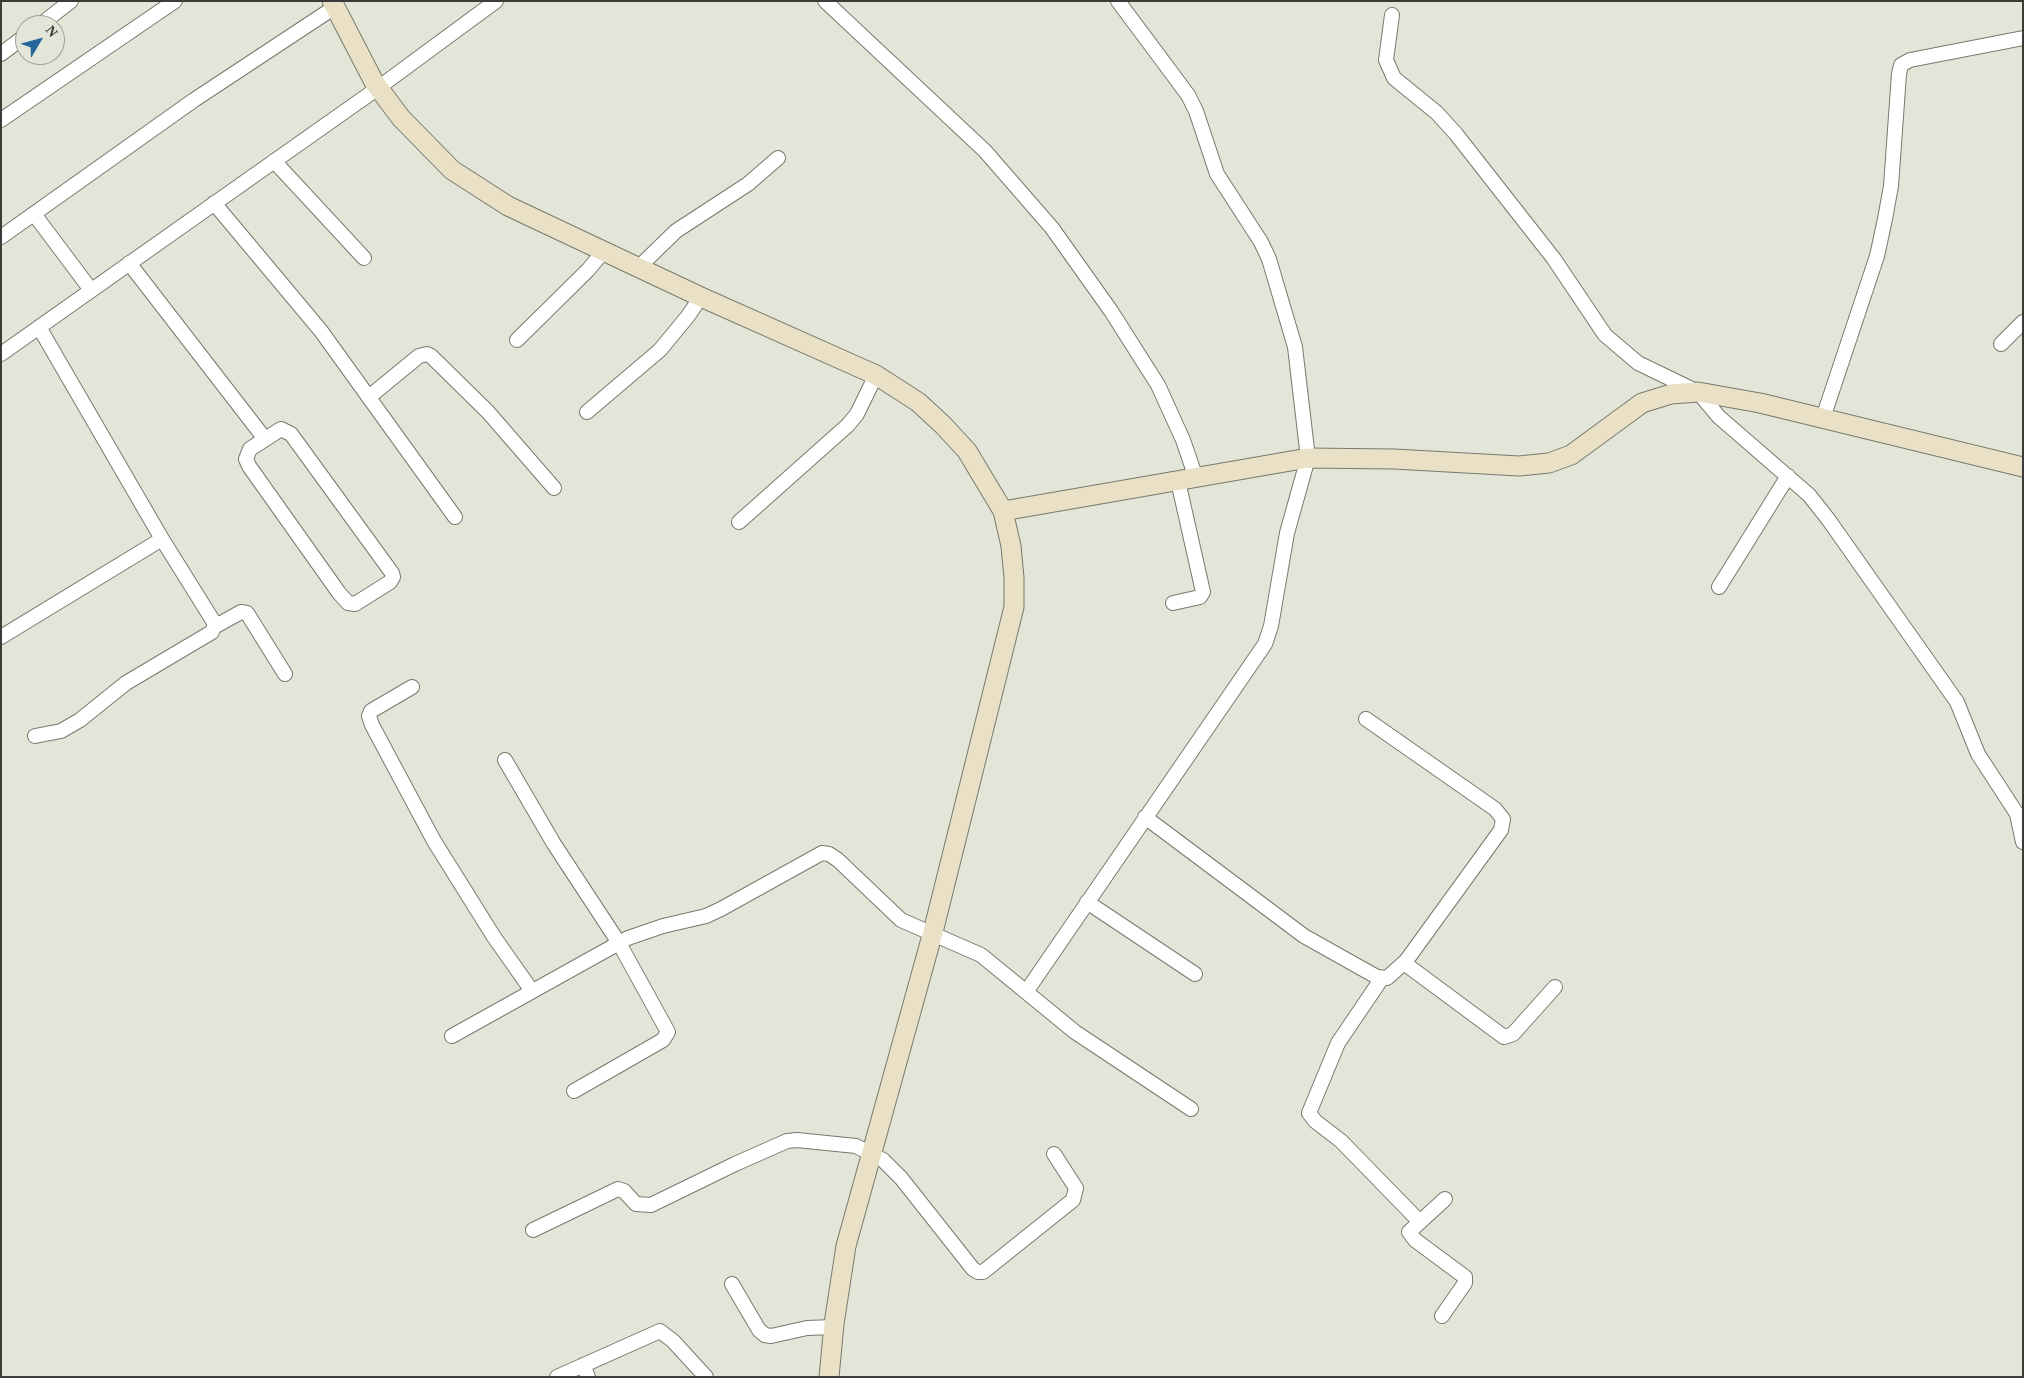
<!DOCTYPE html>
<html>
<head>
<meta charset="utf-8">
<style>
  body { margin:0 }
  #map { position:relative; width:2024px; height:1378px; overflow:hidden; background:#e2e5d7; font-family:Georgia,serif }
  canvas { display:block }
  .frame { position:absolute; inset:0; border:2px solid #3b3c37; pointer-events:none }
  .north { position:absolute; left:15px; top:15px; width:50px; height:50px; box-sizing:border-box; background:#e2e5d7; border:1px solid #9fa197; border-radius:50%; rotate:53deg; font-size:14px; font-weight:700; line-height:20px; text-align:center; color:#3b3c37 }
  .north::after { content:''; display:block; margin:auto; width:18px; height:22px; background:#24659b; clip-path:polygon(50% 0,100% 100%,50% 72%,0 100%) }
</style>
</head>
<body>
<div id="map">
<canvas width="2024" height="1378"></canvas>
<div class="frame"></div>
<div class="north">N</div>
</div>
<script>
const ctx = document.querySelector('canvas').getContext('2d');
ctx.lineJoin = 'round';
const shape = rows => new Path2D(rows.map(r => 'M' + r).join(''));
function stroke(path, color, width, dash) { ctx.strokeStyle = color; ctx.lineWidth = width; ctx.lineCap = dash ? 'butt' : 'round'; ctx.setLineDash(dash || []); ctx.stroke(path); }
const street = shape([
  [825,1,985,151,1052,228,1111,311,1158,385,1183,440,1196,478],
  [1392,15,1386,60,1394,78,1437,113,1456,134,1554,259,1605,335,1638,363,1698,392,1719,417,1809,495,1828,519,1957,702,1978,754,2017,814,2023,842],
  [40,25,71,1],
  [1,54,25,36],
  [1,120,175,1],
  [274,161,364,258],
  [214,203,321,331,455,517],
  [34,214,91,290],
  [1,237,194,100,335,7],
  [129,263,265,439],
  [638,268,676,231,748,184,778,158],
  [517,340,588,270,603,252],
  [2001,344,2023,322],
  [1,354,378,88,496,1],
  [369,397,419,356,427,354,431,356,488,412,554,488],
  [587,412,660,350,688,316,701,297],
  [1823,418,1877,256,1885,219,1891,186,1899,74,1901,65,1910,60,2023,38],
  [281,429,291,434,392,573,393,577,390,582,355,604,348,603,339,593,249,466,246,459,250,449,281,429],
  [739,522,848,425,857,414,876,375],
  [1719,587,1788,476],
  [1173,603,1200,597,1203,592,1178,481],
  [214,627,241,612,247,613,285,674],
  [1,637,162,539],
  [412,687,371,711,369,716,372,725,434,841,494,937,532,991],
  [35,736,61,731,80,720,126,683,212,632,215,624,162,539,39,327],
  [505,760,554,844,619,943,668,1032,663,1040,574,1091],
  [1145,817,1304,936,1377,977,1387,978,1406,961,1501,830,1503,819,1495,809,1366,719],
  [1087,902,1195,974],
  [1404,963,1504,1037,1513,1034,1555,987],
  [1382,978,1338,1043,1309,1113,1315,1121,1341,1141,1419,1221],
  [1026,992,1265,644,1271,626,1287,533,1308,458,1295,347,1269,259,1261,242,1217,174,1196,111,1188,95,1118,1],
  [452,1036,628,938,663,926,706,916,721,909,822,853,829,854,838,860,901,920,981,955,1075,1032,1191,1109],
  [533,1230,618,1189,624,1191,636,1204,651,1205,735,1164,787,1141,797,1140,856,1146,883,1160,901,1178,973,1269,978,1272,983,1272,1073,1200,1076,1188,1054,1154],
  [732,1284,759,1330,765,1335,771,1336,807,1328,834,1327],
  [1442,1316,1465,1283,1465,1277,1415,1240,1409,1232,1445,1199],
  [583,1365,588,1377],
  [557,1377,660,1331,673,1341,706,1377]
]);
const secondary = shape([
  [332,1,374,82,401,118,452,170,508,206,701,297,876,375,918,402,943,425,967,451,1003,511,1011,546,1014,578,1014,607,933,932,846,1246,834,1324,829,1377],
  [1003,511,1308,458,1394,459,1519,466,1549,463,1571,455,1642,403,1671,394,1698,392,1760,403,2023,467]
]);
stroke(street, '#777a6d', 16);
stroke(secondary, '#777a6d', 21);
stroke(street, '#fff', 14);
stroke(secondary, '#e9e0c6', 19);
</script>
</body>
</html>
